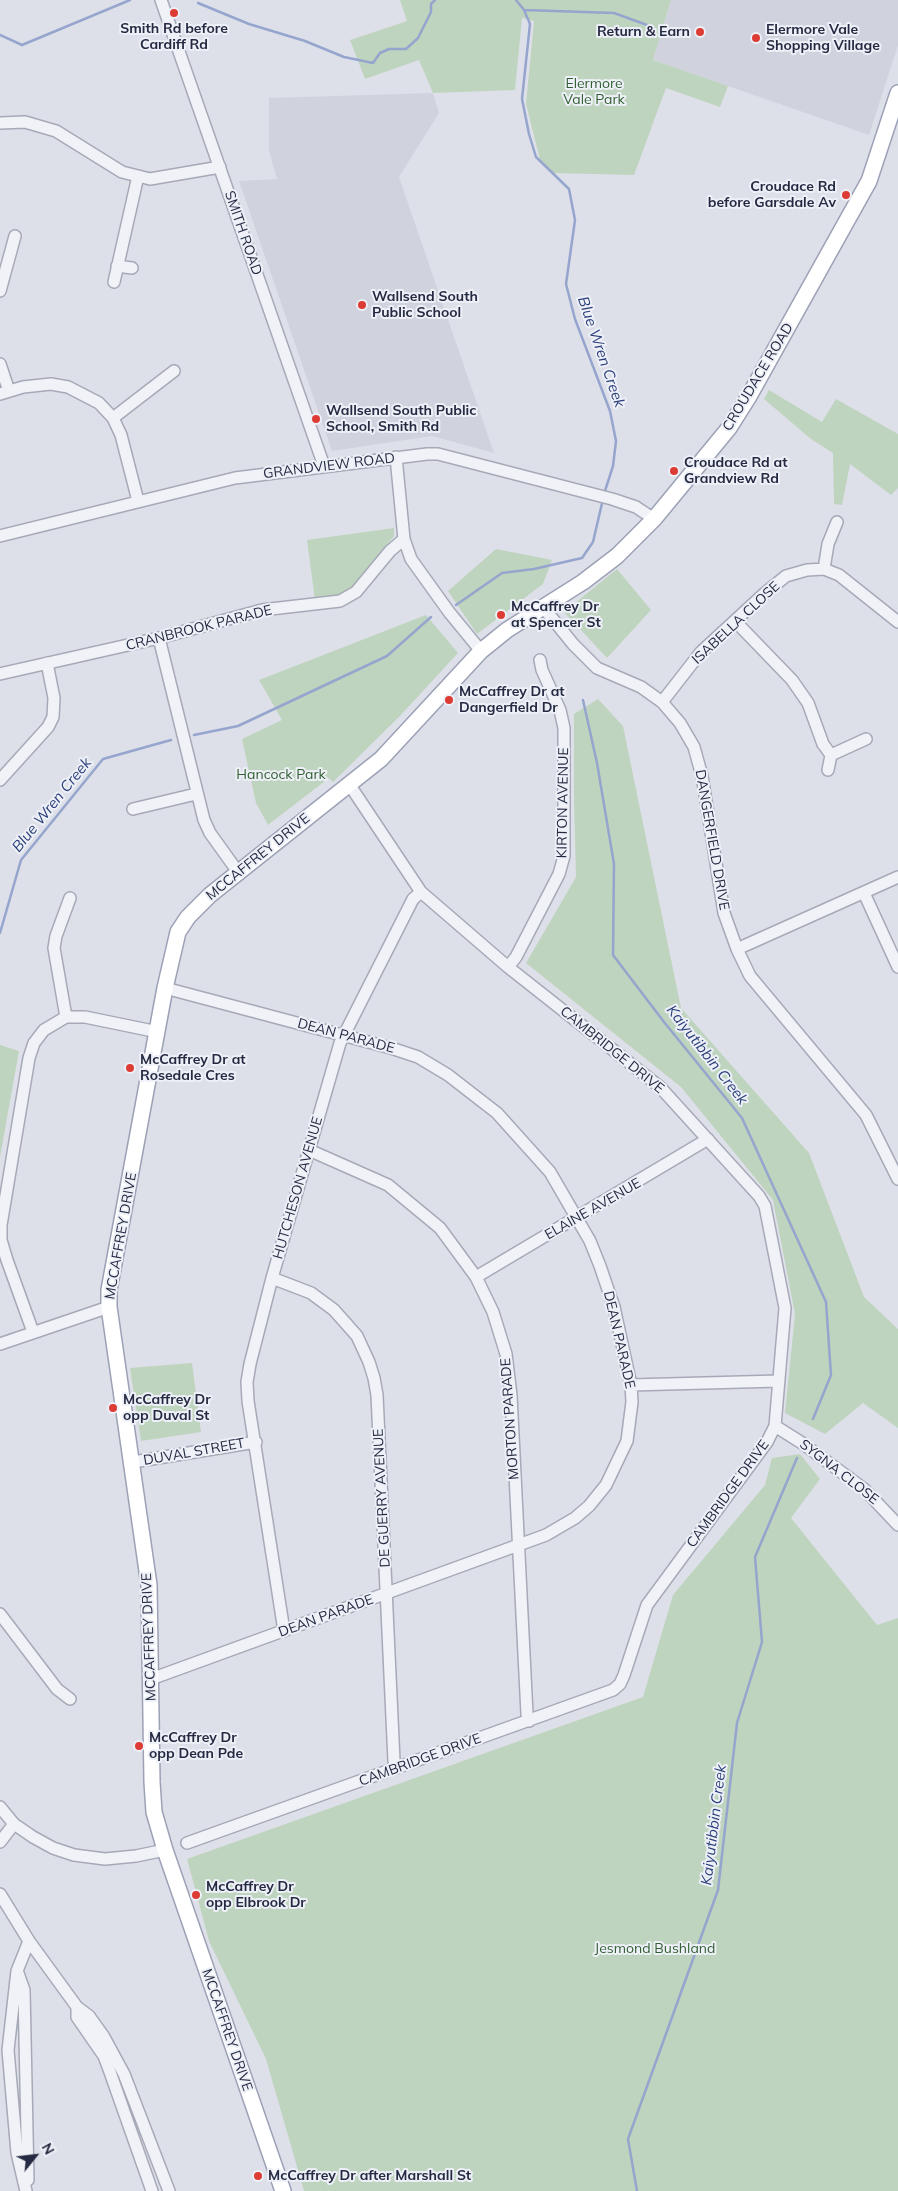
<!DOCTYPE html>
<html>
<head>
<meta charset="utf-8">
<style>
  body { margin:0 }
  #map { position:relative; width:898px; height:2191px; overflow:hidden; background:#dee0e9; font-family:Mulish,sans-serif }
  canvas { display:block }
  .north { position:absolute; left:10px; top:2131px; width:50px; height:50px; -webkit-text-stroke:4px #edf0f7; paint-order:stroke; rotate:61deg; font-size:14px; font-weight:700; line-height:20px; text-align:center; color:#252a42 }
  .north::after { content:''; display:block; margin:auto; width:18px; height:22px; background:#252a42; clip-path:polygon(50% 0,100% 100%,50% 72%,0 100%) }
</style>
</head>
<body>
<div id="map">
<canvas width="898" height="2191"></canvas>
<div class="north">N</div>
</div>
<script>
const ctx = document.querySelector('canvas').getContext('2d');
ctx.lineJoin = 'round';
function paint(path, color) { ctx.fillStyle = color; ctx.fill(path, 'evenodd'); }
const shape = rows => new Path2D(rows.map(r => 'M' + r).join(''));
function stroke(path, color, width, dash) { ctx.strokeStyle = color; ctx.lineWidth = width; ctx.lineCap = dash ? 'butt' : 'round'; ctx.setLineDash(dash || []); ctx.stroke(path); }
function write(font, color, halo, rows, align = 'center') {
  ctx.font = font + ' Mulish,sans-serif'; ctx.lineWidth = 4; ctx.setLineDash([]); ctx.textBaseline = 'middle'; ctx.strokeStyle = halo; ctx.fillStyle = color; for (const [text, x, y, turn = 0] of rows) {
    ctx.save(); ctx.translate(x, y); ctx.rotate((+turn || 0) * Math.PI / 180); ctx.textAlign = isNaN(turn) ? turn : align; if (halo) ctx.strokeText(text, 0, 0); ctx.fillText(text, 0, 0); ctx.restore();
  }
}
paint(shape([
  [671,0,898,0,898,45,869,135,653,60],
  [433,93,439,113,399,177,494,453,432,436,332,451,239,181,277,179,269,151,269,98]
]), '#d0d2de');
paint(shape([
  [400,0,671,0,653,60,728,86,720,107,666,88,634,175,552,173,540,160,526,104,534,21,522,18,515,90,433,93,419,60,365,79,350,40,407,21],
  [769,390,822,422,836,399,898,434,898,488,891,495,850,464,842,505,834,504,833,453,811,439,764,399],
  [394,528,394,536,348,592,340,596,315,600,307,540],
  [496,549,552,560,543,584,477,634,448,591],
  [617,569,651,610,607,658,564,612],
  [426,615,458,653,400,716,333,782,329,778,268,825,256,803,242,739,282,720,259,680],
  [598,699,623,726,681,1008,809,1153,864,1297,898,1329,898,1428,863,1403,825,1434,785,1413,795,1314,773,1200,681,1087,526,963,576,877,574,800,574,714],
  [0,1045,19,1051,0,1157],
  [192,1363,201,1432,141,1441,130,1368],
  [800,1454,820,1479,791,1518,877,1625,898,1618,898,2191,304,2191,266,2059,209,1941,187,1859,643,1697,673,1595,765,1485,772,1458]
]), '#bfd4be');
stroke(shape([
  [516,0,524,10,530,24,522,99,529,134,536,157,569,189,575,220,566,284,575,319,610,411,616,441,613,466,604,494],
  [198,3,249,24,305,41,344,57,373,63,380,53,389,49,406,49,418,38,431,12,431,4,435,0],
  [524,10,614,13,647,25],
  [0,35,22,45,130,0],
  [456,605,502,573,534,569,582,558,593,542,603,499],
  [583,700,597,763,614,864,613,955,664,1022,742,1118,826,1302,831,1375,813,1419],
  [194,735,238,726,387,656,431,617],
  [0,933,21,860,103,759,171,740],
  [637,2191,628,2139,718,1890,737,1723,762,1642,755,1557,797,1458]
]), '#95a5cd', 2.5);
const minor = shape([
  [161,0,324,466],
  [0,123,25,122,56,131,122,172,150,179,220,167],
  [117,266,132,268],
  [114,282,138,176],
  [0,291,15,236],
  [0,364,9,391],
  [0,394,23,387,51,384,68,387,99,403,113,418,121,435,138,501],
  [113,418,174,371],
  [396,457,404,539,411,559,449,612,481,651],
  [0,536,235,478,427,454,438,454,612,499,636,507,654,519],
  [824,569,828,544,837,522],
  [543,607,573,644,597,668,641,687,662,702,680,723,694,747,702,776,724,913,737,949,750,976,866,1115,898,1179],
  [735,621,792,680,808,703,823,744,831,755,828,770],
  [159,638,204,820,210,833,238,872],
  [0,674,159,638,262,610,340,601,356,592,390,551,404,539],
  [662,702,701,652,765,593,786,576,807,570,824,569,839,575,898,622],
  [831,755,866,739],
  [0,780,48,727,53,717,54,698,47,663],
  [133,809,196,794],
  [864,893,898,967],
  [737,949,898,877],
  [508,967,516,957,559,874,564,856,564,728,560,710,542,670,540,660],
  [66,1017,54,948,56,936,70,898],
  [309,1150,388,1185,440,1228,476,1277,493,1312,506,1354,511,1395,527,1714,529,1721],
  [476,1277,708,1139],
  [272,1278,311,1293,334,1310,357,1336,369,1362,374,1378,377,1395,394,1761,396,1768],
  [33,1332,7,1260,1,1240,1,1225,29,1058,34,1043,44,1030,66,1017,85,1017,158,1032],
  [0,1344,109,1307],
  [631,1385,779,1381],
  [775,1426,802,1443,864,1489,898,1525],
  [133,1462,256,1442],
  [0,1614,57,1689,70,1699],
  [284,1631,248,1401,247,1382,250,1364,272,1278,340,1043,413,899,421,892,349,784],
  [151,1679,546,1535,575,1518,589,1506,606,1485,627,1441,632,1402,631,1385,614,1307,600,1266,590,1241,550,1172,497,1113,448,1075,418,1057,391,1048,165,988],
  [0,1807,14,1824,33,1837,53,1848,74,1855,105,1859,136,1856,165,1850],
  [0,1842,14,1824],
  [187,1843,613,1690,620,1684,624,1675,647,1605,767,1442,775,1426,785,1308,765,1206,759,1196,660,1087,508,967,421,892],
  [0,1894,29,1941,77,2007,89,2016,104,2037,124,2074,169,2191],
  [18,1973,24,1990,28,2180],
  [77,2007,77,2017,104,2056,110,2072,152,2191],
  [26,2191,17,2153,8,2050,17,1971,29,1941]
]);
const major = shape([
  [283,2191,165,1850,154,1812,152,1782,149,1585,109,1307,109,1290,165,988,178,932,188,917,210,895,381,759,481,651,507,630,583,582,617,556,654,519,729,428,748,398,869,181,898,93]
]);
stroke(minor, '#a6a9b7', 14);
stroke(major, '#9ca1b6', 18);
stroke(minor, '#f1f2f7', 11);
stroke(major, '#fff', 15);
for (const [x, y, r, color] of [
  [174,13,5,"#dd3c34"],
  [700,32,5,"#dd3c34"],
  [756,38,5,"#dd3c34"],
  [846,195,5,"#dd3c34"],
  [362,305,5,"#dd3c34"],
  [316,419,5,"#dd3c34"],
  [674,471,5,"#dd3c34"],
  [501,615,5,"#dd3c34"],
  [449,700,5,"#dd3c34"],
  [130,1068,5,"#dd3c34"],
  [113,1408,5,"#dd3c34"],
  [139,1746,5,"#dd3c34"],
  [196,1895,5,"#dd3c34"],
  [258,2176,5,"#dd3c34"]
]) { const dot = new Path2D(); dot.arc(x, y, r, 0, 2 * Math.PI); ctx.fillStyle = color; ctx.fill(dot); stroke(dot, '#edf0f7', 2); }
write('bold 14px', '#252a42', '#edf0f7', [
  ["Smith Rd before",174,29,"center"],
  ["Cardiff Rd",174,45,"center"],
  ["Elermore Vale",766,30],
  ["Shopping Village",766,46],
  ["Return & Earn",690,32,"right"],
  ["Croudace Rd",836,187,"right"],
  ["before Garsdale Av",836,203,"right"],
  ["Wallsend South",372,297],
  ["Public School",372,313],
  ["Wallsend South Public",326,411],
  ["School, Smith Rd",326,427],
  ["Croudace Rd at",684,463],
  ["Grandview Rd",684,479],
  ["McCaffrey Dr",511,607],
  ["at Spencer St",511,623],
  ["McCaffrey Dr at",459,692],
  ["Dangerfield Dr",459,708],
  ["McCaffrey Dr at",140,1060],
  ["Rosedale Cres",140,1076],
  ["McCaffrey Dr",123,1400],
  ["opp Duval St",123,1416],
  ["McCaffrey Dr",149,1738],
  ["opp Dean Pde",149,1754],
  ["McCaffrey Dr",206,1887],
  ["opp Elbrook Dr",206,1903],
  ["McCaffrey Dr after Marshall St",268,2176]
], 'left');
write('14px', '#315f31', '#edf0f7', [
  ["Elermore",594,84],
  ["Vale Park",594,100],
  ["Hancock Park",281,775],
  ["Jesmond Bushland",655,1949]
]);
write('14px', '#252a42', '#edf0f7', [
  ["SMITH ROAD",243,233,71],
  ["CROUDACE ROAD",758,377,-59],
  ["GRANDVIEW ROAD",329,466,-7],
  ["ISABELLA CLOSE",736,623,-43],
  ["CRANBROOK PARADE",199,628,-14],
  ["KIRTON AVENUE",563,803,-89],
  ["DANGERFIELD DRIVE",712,840,80],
  ["MCCAFFREY DRIVE",258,857,-39],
  ["DEAN PARADE",346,1036,15],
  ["CAMBRIDGE DRIVE",612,1050,39],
  ["HUTCHESON AVENUE",298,1188,-74],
  ["ELAINE AVENUE",593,1209,-30],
  ["MCCAFFREY DRIVE",121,1236,-80],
  ["DEAN PARADE",619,1340,77],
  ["MORTON PARADE",510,1419,-94],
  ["DUVAL STREET",194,1452,-10],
  ["SYGNA CLOSE",839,1472,38],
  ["CAMBRIDGE DRIVE",728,1494,-54],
  ["DE GUERRY AVENUE",382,1498,-93],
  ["DEAN PARADE",326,1616,-20],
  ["MCCAFFREY DRIVE",149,1637,-92],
  ["CAMBRIDGE DRIVE",420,1760,-20],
  ["MCCAFFREY DRIVE",227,2030,71]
]);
write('italic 15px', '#2b3f7a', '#edf0f7', [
  ["Blue Wren Creek",601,352,71],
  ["Blue Wren Creek",52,805,-51],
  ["Kaiyutibbin Creek",707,1055,52],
  ["Kaiyutibbin Creek",714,1825,-83]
]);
</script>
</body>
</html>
